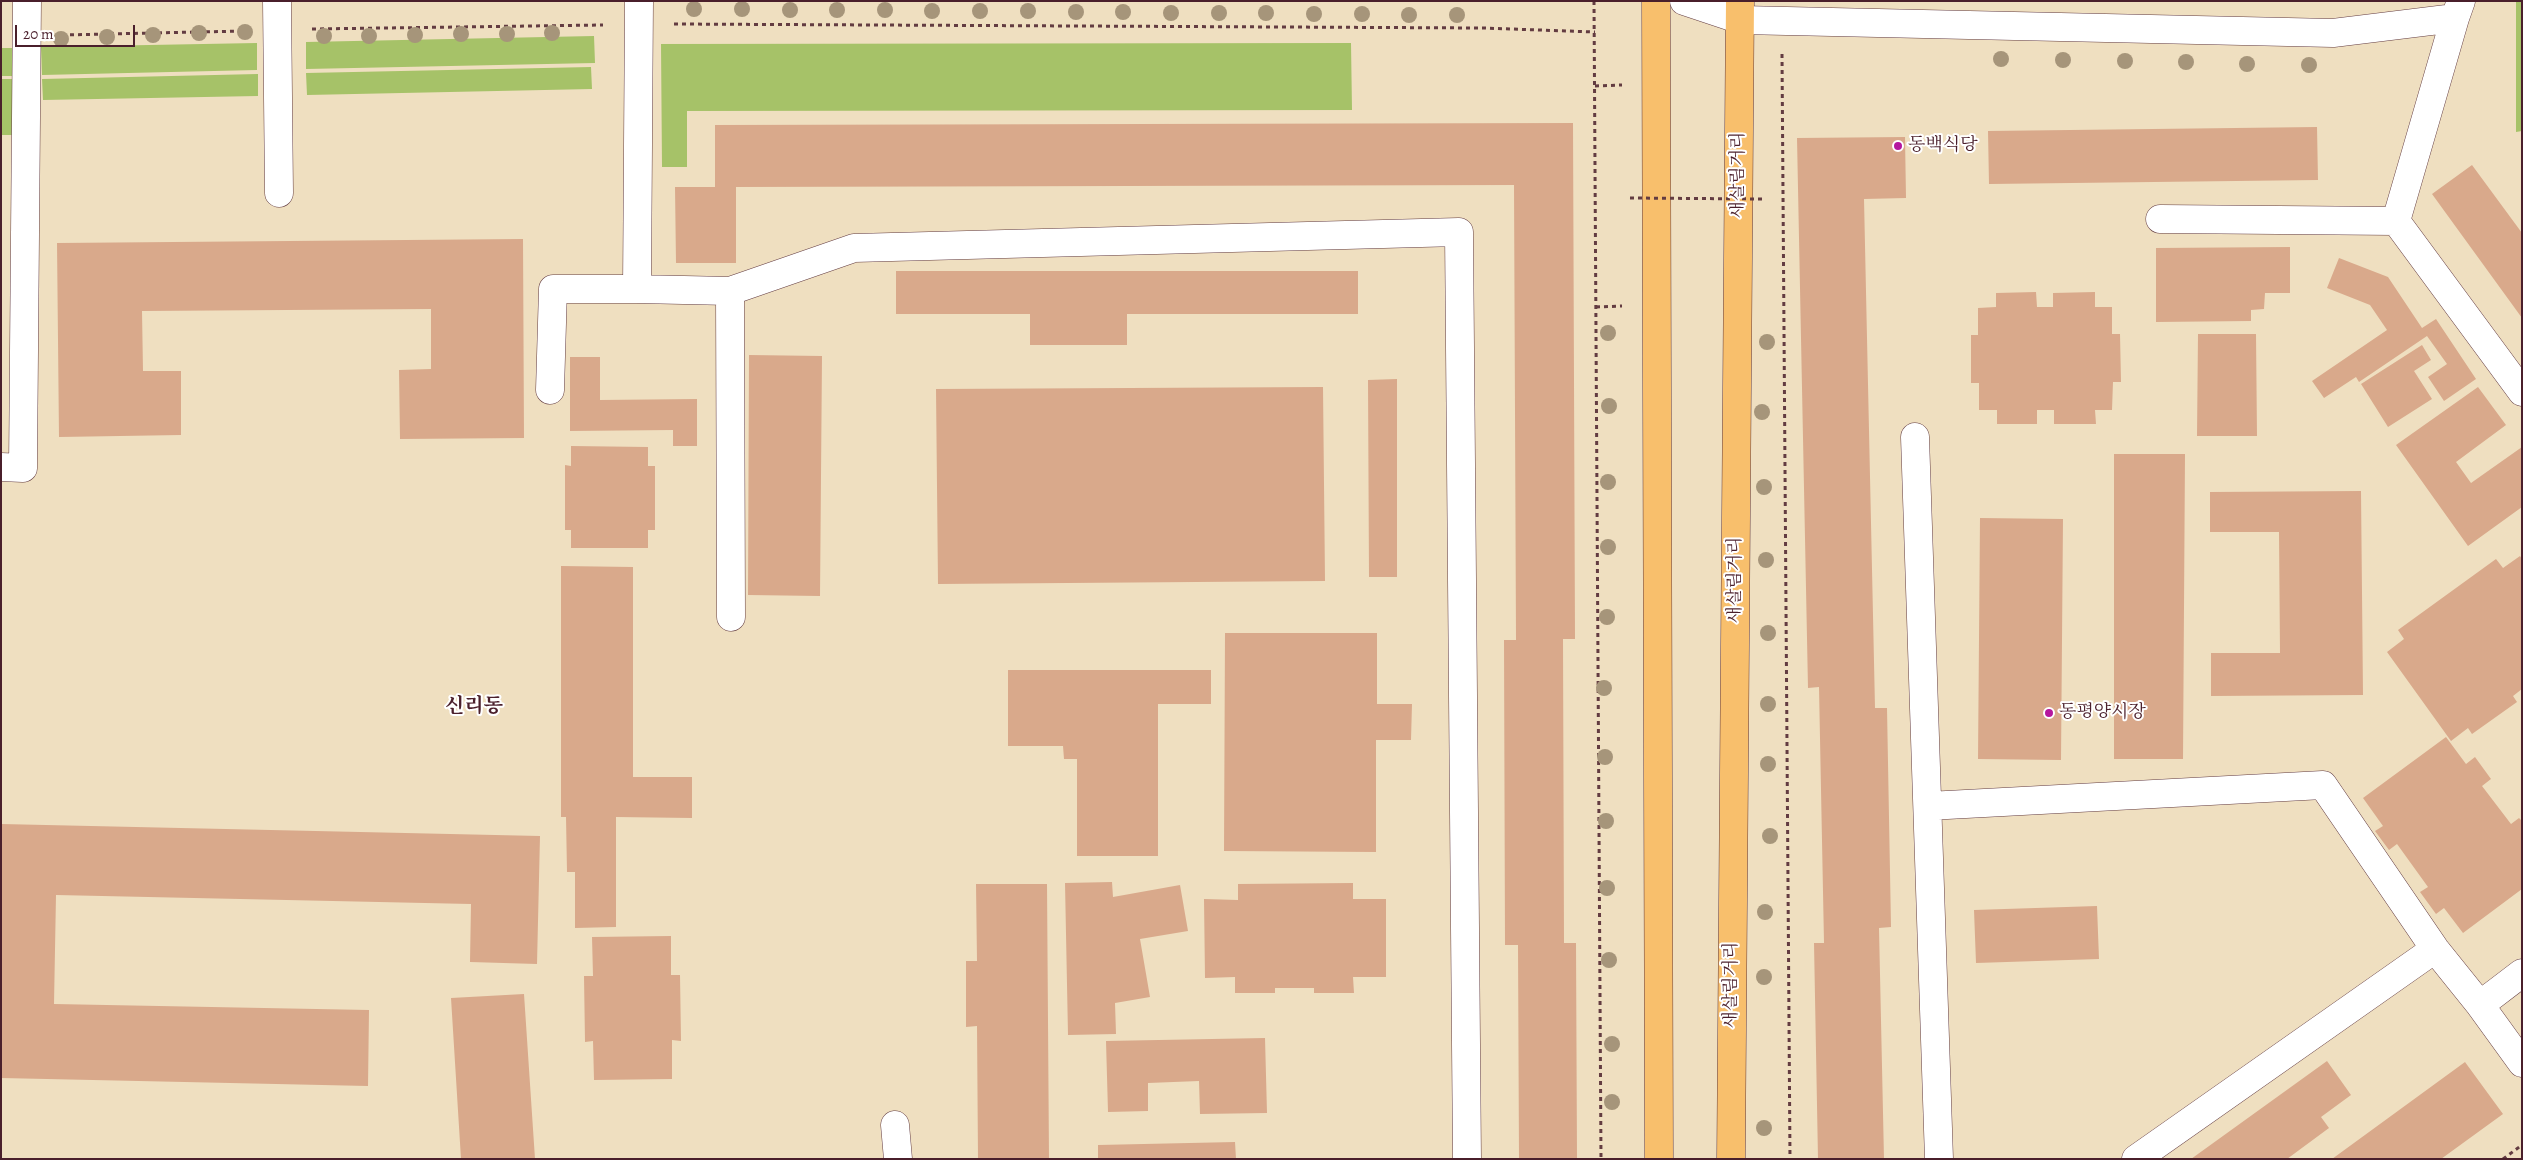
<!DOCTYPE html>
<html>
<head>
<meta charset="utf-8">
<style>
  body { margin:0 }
  #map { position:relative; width:2523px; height:1160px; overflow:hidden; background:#efdfc0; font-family:Alegreya,serif }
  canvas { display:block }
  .frame { position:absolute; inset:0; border:2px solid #4a1f2b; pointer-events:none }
  .scale { position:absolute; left:15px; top:25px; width:120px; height:22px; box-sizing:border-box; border:2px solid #4a1f2b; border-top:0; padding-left:6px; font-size:15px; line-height:18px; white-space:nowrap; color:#4a1f2b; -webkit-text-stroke:4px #fff; paint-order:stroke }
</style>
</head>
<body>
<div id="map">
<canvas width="2523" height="1160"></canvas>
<div class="frame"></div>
<div class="scale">20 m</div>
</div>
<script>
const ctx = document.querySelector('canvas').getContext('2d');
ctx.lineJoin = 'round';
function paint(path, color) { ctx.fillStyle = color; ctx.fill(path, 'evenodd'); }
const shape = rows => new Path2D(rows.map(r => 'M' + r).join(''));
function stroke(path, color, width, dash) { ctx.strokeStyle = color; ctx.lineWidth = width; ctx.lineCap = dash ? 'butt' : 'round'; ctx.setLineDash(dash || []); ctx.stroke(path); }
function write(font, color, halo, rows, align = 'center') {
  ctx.font = font + ' Alegreya,"Noto Serif KR",serif'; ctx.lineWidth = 4; ctx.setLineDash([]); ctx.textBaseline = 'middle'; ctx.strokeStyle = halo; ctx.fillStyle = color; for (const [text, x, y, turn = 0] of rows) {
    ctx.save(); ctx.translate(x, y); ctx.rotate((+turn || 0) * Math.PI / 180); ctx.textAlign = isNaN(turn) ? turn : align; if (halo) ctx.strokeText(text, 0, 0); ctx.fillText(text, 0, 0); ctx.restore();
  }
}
paint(shape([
  [2516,1,2522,1,2522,131,2516,132],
  [594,36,595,63,306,69,306,42],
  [257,43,257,70,42,75,41,47],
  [1351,43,1352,110,687,111,687,167,662,167,661,44],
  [1,48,12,48,13,76,1,76],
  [591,67,592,89,307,95,306,73],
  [258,74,258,96,43,100,42,79],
  [1,79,13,79,15,135,1,135]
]), '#a6c268');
paint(shape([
  [1573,123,1575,639,1563,639,1564,943,1576,943,1577,1159,1519,1159,1518,945,1505,945,1504,640,1516,640,1514,185,736,187,736,263,676,263,675,187,715,187,715,125],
  [2317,127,2318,180,1989,184,1988,131],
  [1905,137,1906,198,1864,199,1875,708,1887,708,1891,927,1879,928,1884,1159,1818,1159,1814,943,1824,943,1819,687,1808,688,1797,138],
  [2472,165,2522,233,2522,318,2432,194],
  [523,239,524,438,400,439,399,370,431,369,431,309,142,311,143,371,181,371,181,435,59,437,57,243],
  [2290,247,2290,293,2265,293,2264,309,2251,310,2251,321,2156,322,2156,248],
  [2339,258,2388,277,2422,328,2436,319,2476,379,2444,401,2428,377,2447,364,2427,336,2359,382,2356,377,2324,398,2312,381,2387,330,2370,305,2327,288],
  [896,271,1358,271,1358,314,1127,314,1127,345,1030,345,1030,314,896,314],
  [2036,292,2037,307,2053,307,2053,293,2095,292,2095,307,2112,307,2112,334,2120,334,2121,382,2113,382,2112,410,2095,410,2096,424,2054,424,2054,410,2037,410,2037,424,1997,424,1997,410,1979,410,1979,383,1971,383,1971,335,1978,335,1978,308,1996,307,1996,293],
  [2198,334,2256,334,2257,436,2197,436],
  [2422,345,2431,360,2414,371,2432,399,2388,427,2361,384],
  [749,355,822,356,820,596,748,595],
  [570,357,600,357,600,400,697,399,697,446,673,446,673,430,570,431],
  [1397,379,1397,577,1369,577,1368,380],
  [1323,387,1325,581,938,584,936,389],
  [2478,387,2506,425,2456,462,2471,483,2522,447,2522,507,2468,546,2396,445],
  [571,446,648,447,648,466,655,466,655,530,648,530,648,548,571,548,571,530,565,530,565,465,571,466],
  [2114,454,2185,454,2183,759,2114,759],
  [2361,491,2363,695,2211,696,2211,653,2280,653,2279,532,2210,532,2210,492],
  [1980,518,2063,519,2061,760,1978,759],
  [2520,556,2522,559,2522,689,2513,696,2517,702,2472,734,2468,728,2451,741,2387,652,2404,639,2398,630,2496,559,2503,568],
  [561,566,633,567,633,777,692,777,692,818,616,817,616,927,575,928,575,872,567,872,566,817,561,817],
  [1225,633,1377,633,1377,704,1412,704,1411,740,1376,740,1376,852,1224,851],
  [1008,670,1211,670,1211,704,1158,704,1158,856,1077,856,1077,759,1064,759,1063,746,1008,746],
  [2446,737,2466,764,2475,757,2491,779,2482,786,2511,824,2519,818,2522,821,2522,889,2463,933,2444,908,2436,914,2420,892,2428,887,2397,844,2389,850,2375,831,2383,826,2363,798],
  [1,824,540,836,537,964,470,962,471,904,56,895,54,1004,369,1010,368,1086,1,1078],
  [1112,882,1113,897,1180,885,1188,931,1140,939,1150,997,1115,1003,1116,1034,1068,1035,1065,883],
  [1353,883,1353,899,1386,899,1386,977,1353,977,1354,993,1314,993,1314,988,1275,988,1275,993,1235,993,1235,977,1205,978,1204,899,1238,900,1238,884],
  [976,884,1047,884,1049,1159,978,1159,977,1026,966,1027,966,961,977,961],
  [2097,906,2099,959,1976,963,1974,910],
  [671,936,671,975,680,975,681,1041,672,1040,672,1079,594,1080,593,1041,585,1042,584,976,593,976,592,937],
  [524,994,535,1159,461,1159,451,998],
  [1265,1038,1267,1113,1200,1114,1199,1081,1148,1083,1148,1111,1108,1112,1106,1041],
  [2327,1061,2351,1095,2321,1117,2329,1128,2287,1159,2191,1159],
  [2465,1062,2503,1114,2441,1159,2332,1159],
  [1235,1142,1236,1159,1098,1159,1098,1145]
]), '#d9a98b');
const minor = shape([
  [277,1,279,193],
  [639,1,637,289,730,291,731,617],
  [1684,1,1741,20,2333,33,2455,18,2461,1],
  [2160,219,2396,221,2522,392],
  [2396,221,2455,18],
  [730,291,854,248,1459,232,1467,1159],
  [550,390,553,289,637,289],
  [1915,437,1939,1159],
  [1,467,23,468,27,1],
  [1928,806,2323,785,2435,949,2480,1005,2522,1063],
  [2480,1005,2522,973],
  [895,1125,898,1159],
  [2136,1159,2435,949]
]);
const major = shape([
  [1656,1,1659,1159],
  [1731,1159,1740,1]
]);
stroke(minor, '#633c41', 29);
stroke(major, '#633c41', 29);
stroke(shape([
  [1594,1,1601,1159],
  [674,24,1483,28,1595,32],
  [312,29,603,25],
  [62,35,243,31],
  [1782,54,1790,1159],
  [1595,86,1622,85],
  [1596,307,1622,306],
  [2503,1159,2522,1145]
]), '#633c41', 3, [4, 4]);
stroke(minor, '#fff', 28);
stroke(major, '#f8bf6c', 28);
stroke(shape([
  [1630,198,1763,199]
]), '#633c41', 3, [4, 4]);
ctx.fillStyle = '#a6957a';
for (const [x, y] of [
  [694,9],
  [742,9],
  [790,10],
  [837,10],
  [885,10],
  [932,11],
  [980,11],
  [1028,11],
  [1076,12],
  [1123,12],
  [1171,13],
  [1219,13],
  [1266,13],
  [1314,14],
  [1362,14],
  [1409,15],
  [1457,15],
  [245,32],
  [199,33],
  [552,33],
  [461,34],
  [507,34],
  [153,35],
  [415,35],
  [324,36],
  [369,36],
  [107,37],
  [61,39],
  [2001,59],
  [2063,60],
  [2125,61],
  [2186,62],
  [2247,64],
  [2309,65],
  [1608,333],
  [1767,342],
  [1609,406],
  [1762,412],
  [1608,482],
  [1764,487],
  [1608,547],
  [1766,560],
  [1607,617],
  [1768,633],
  [1604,688],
  [1768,704],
  [1605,757],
  [1768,764],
  [1606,821],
  [1770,836],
  [1607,888],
  [1765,912],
  [1609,960],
  [1764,977],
  [1612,1044],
  [1612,1102],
  [1764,1128]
]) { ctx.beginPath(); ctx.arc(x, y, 8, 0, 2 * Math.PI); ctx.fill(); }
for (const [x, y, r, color] of [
  [1898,146,5,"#b5179e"],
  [2049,713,5,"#b5179e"]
]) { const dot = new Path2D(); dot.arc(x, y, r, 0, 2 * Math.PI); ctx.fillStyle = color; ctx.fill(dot); stroke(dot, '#fff', 2); }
write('18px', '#4a1f2b', '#fff', [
  ["동백식당",1908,146],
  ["동평양시장",2059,713]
], 'left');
write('18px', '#4a1f2b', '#fff', [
  ["새살림거리",1739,175,-90],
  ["새살림거리",1736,580,-90],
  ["새살림거리",1732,985,-90]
]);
write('bold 20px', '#4a1f2b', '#fff', [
  ["신리동",474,707]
]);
</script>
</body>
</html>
